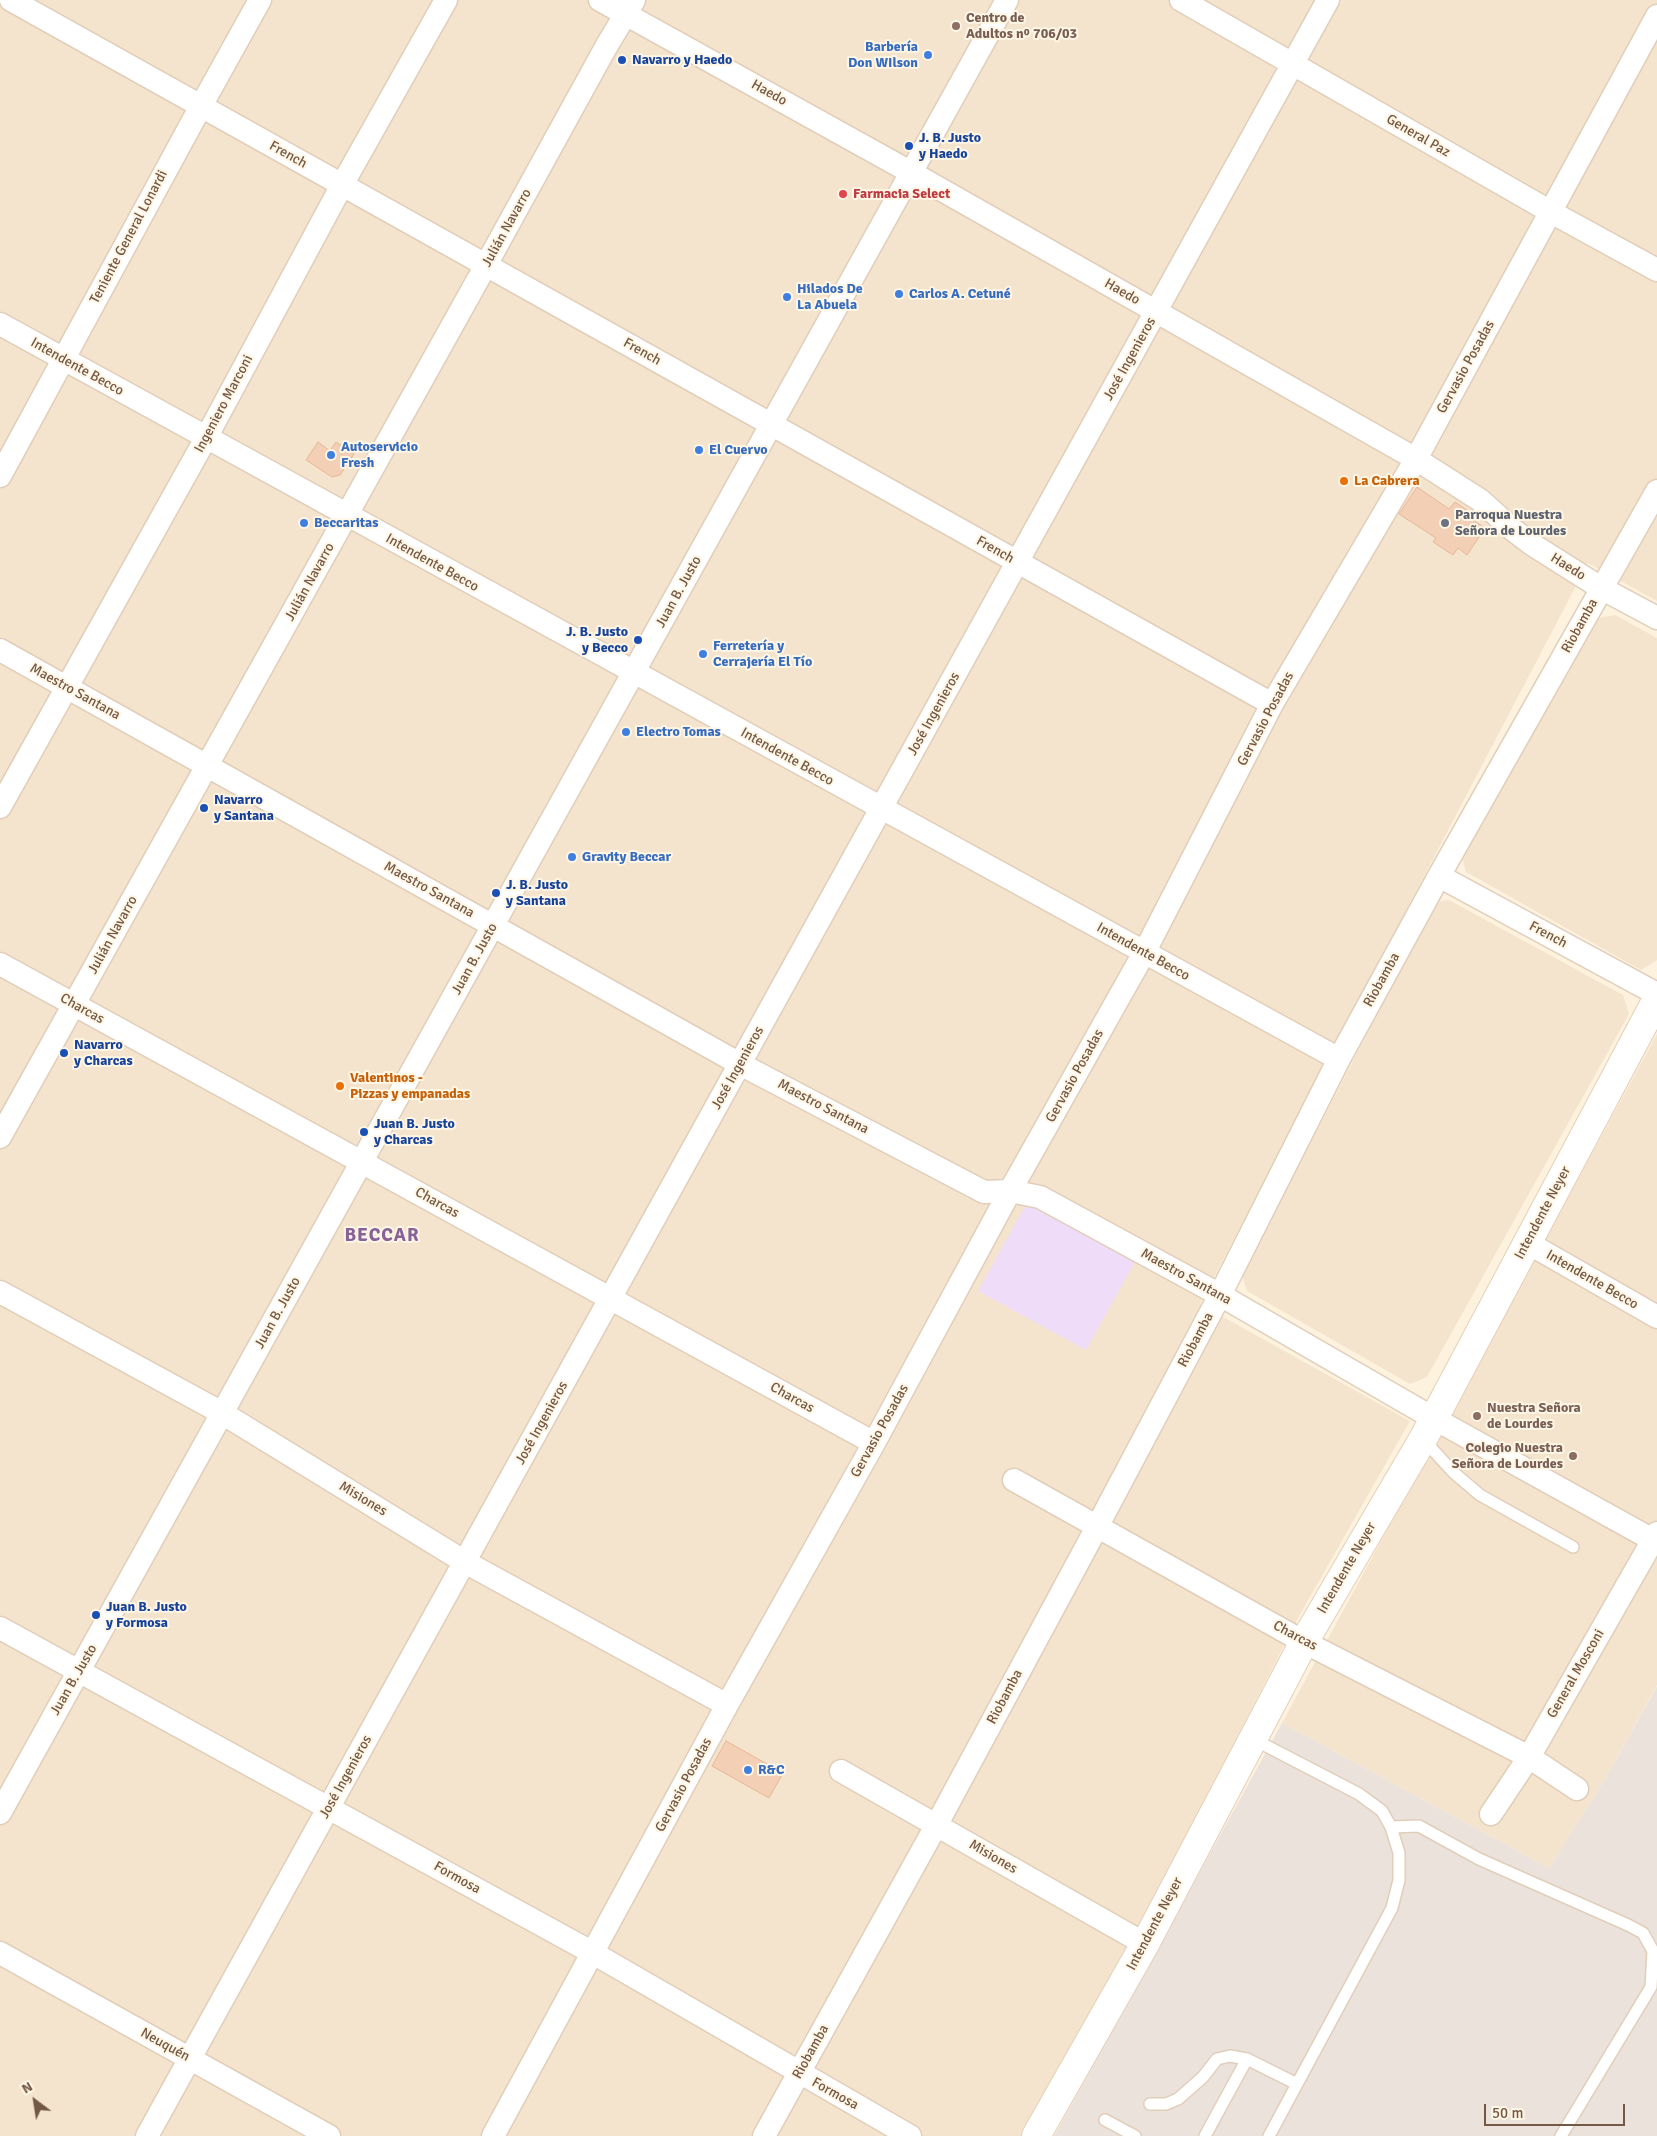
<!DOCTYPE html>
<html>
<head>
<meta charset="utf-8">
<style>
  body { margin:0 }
  #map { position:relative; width:1657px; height:2136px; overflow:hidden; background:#fdf2de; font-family:Signika,sans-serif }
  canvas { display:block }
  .north { position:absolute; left:10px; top:2076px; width:50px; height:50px; -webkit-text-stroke:4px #fff6e5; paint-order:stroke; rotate:329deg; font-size:14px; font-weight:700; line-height:20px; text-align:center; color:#745846 }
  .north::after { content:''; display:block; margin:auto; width:18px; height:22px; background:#745846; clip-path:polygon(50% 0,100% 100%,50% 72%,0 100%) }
  .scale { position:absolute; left:1484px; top:2104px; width:141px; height:22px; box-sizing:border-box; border:2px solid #745846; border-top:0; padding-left:6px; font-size:15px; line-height:18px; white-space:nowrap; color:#745846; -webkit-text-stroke:4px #fff6e5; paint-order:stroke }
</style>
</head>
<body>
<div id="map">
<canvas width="1657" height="2136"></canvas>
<div class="north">N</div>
<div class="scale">50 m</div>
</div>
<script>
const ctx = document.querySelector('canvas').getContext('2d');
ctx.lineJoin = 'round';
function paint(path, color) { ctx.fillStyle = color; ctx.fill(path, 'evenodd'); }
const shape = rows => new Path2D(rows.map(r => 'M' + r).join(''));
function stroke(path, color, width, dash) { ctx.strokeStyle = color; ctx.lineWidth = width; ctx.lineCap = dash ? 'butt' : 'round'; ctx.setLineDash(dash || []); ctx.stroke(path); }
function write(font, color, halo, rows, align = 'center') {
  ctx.font = font + ' Signika,sans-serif'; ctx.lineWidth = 4; ctx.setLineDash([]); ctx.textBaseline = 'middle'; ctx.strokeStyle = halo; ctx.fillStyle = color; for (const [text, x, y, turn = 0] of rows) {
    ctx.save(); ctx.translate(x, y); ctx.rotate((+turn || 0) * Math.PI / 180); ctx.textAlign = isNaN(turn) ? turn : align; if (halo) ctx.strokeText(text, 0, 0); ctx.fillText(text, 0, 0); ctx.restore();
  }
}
paint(shape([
  [0,0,1657,0,1657,601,1588,563,1200,1304,1410,1421,1297,1620,1142,1924,1022,2136,0,2136],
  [1615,615,1657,638,1657,960,1641,970,1466,872,1461,854,1599,618],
  [1449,900,1623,995,1629,1014,1427,1377,1410,1384,1247,1291,1242,1276,1435,902],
  [1657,1034,1657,1685,1608,1774,1549,1868,1282,1723]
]), '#f5e4cd');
paint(shape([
  [1657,1686,1657,2136,1054,2136,1282,1723,1549,1868,1608,1774]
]), '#ebe3db');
paint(shape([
  [1028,1201,1136,1260,1086,1350,978,1291]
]), '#efdcf9');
const building = shape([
  [318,442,330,451,336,442,354,454,340,475,332,477,306,460,318,442],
  [1417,487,1449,509,1455,502,1476,516,1473,520,1485,528,1467,555,1458,548,1453,555,1433,542,1436,538,1399,514,1417,487],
  [726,1741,783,1773,769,1798,712,1766,726,1741]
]);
paint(building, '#f3d0b5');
stroke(building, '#e7b795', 1);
const lane = shape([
  [1423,1439,1453,1472,1480,1495,1573,1547],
  [1253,1739,1359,1794,1382,1811,1391,1827,1399,1853,1399,1880,1392,1908,1269,2136],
  [1391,1827,1419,1826,1479,1859,1628,1925,1643,1933,1653,1951,1651,1987,1561,2136],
  [1150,2104,1166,2104,1178,2099,1203,2077,1217,2059,1230,2056,1247,2059,1297,2084],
  [1105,2120,1135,2136],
  [1205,2136,1247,2059]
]);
const street = shape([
  [11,0,1272,704],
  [600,0,912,173,1416,459,1480,500,1512,529,1533,545,1601,588,1657,618],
  [1181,0,1551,212,1657,270],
  [0,324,1339,1059],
  [0,476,201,106,260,0],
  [0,650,740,1064,984,1192,1010,1191,1040,1197,1220,1295,1433,1418,1653,1540],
  [0,807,206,438,342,185,446,0],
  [1439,876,1657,994],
  [0,964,874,1443],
  [0,1137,486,265,606,47,634,0],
  [1528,1243,1657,1317],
  [0,1292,222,1413,465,1562,727,1705],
  [1014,1480,1304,1642,1529,1757,1577,1789],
  [0,1628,593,1953,910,2136],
  [841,1771,1145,1944],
  [0,1813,1007,0],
  [1491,1814,1529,1757,1657,1533],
  [0,1953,329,2136],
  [147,2136,1328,0],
  [493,2136,727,1705,874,1443,1010,1191,1144,953,1272,704,1416,459,1657,16],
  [764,2136,937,1824,1097,1527,1220,1295,1339,1059,1439,876,1657,491]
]);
const secondary = shape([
  [1036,2136,1145,1944,1304,1642,1423,1439,1657,999]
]);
stroke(lane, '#e1ceba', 14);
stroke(street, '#e1ceba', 25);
stroke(secondary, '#e6cfb8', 30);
stroke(lane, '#fff', 11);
stroke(street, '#fff', 22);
stroke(secondary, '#fff', 28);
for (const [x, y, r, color] of [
  [956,26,5,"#8d6e63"],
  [928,55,5,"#3f7fe0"],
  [622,60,5,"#1a4fb4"],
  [909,146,5,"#1a4fb4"],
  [843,194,5,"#e0444e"],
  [899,294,5,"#3f7fe0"],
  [787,297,5,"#3f7fe0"],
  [699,450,5,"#3f7fe0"],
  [331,455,5,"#3f7fe0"],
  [1344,481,5,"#e8710a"],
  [304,523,5,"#3f7fe0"],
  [1445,523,5,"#6b7280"],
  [638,640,5,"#1a4fb4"],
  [703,654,5,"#3f7fe0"],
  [626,732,5,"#3f7fe0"],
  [204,808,5,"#1a4fb4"],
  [572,857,5,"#3f7fe0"],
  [496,893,5,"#1a4fb4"],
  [64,1053,5,"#1a4fb4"],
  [340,1086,5,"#e8710a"],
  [364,1132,5,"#1a4fb4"],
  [1477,1416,5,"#8d6e63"],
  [1573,1456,5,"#8d6e63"],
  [96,1615,5,"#1a4fb4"],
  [748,1770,5,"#3f7fe0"]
]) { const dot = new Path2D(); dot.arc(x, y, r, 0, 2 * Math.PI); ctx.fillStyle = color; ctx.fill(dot); stroke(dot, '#fff6e5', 2); }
write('bold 14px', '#785e54', '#fff6e5', [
  ["Centro de",966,18],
  ["Adultos nº 706/03",966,34],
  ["Nuestra Señora",1487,1408],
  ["de Lourdes",1487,1424],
  ["Colegio Nuestra",1563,1448,"right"],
  ["Señora de Lourdes",1563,1464,"right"]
], 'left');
write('bold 14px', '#366cbe', '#fff6e5', [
  ["Barbería",918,47,"right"],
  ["Don WIlson",918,63,"right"],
  ["Hilados De",797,289],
  ["La Abuela",797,305],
  ["Carlos A. Cetuné",909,294],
  ["Autoservicio",341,447],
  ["Fresh",341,463],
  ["El Cuervo",709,450],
  ["Beccaritas",314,523],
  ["Ferretería y",713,646],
  ["Cerrajería El Tío",713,662],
  ["Electro Tomas",636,732],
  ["Gravity Beccar",582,857],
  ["R&C",758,1770]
], 'left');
write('bold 14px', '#164399', '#fff6e5', [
  ["Navarro y Haedo",632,60],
  ["J. B. Justo",919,138],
  ["y Haedo",919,154],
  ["J. B. Justo",628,632,"right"],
  ["y Becco",628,648,"right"],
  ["Navarro",214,800],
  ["y Santana",214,816],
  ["J. B. Justo",506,885],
  ["y Santana",506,901],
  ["Navarro",74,1045],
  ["y Charcas",74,1061],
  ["Juan B. Justo",374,1124],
  ["y Charcas",374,1140],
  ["Juan B. Justo",106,1607],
  ["y Formosa",106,1623]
], 'left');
write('14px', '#745846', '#fff6e5', [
  ["Haedo",769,93,29],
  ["General Paz",1418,136,30],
  ["French",288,155,29],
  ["Julián Navarro",507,228,-61],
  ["Teniente General Lonardi",129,237,-62],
  ["Haedo",1122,292,30],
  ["French",642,352,29],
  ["José Ingenieros",1130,359,-61],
  ["Intendente Becco",77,367,29],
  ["Gervasio Posadas",1466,367,-61],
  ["Ingeniero Marconi",224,404,-62],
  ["French",995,550,29],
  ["Intendente Becco",432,563,29],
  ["Haedo",1568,567,32],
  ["Julián Navarro",310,582,-61],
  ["Juan B. Justo",679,592,-61],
  ["Riobamba",1580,626,-61],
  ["Maestro Santana",75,692,29],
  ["José Ingenieros",934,714,-61],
  ["Gervasio Posadas",1266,719,-62],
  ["Intendente Becco",787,757,29],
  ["Maestro Santana",429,890,29],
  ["Julián Navarro",113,935,-61],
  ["French",1548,935,28],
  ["Intendente Becco",1143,952,29],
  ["Juan B. Justo",475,959,-61],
  ["Riobamba",1382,980,-61],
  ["Charcas",82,1009,29],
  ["José Ingenieros",738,1068,-61],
  ["Gervasio Posadas",1075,1076,-61],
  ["Maestro Santana",823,1107,28],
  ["Charcas",437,1203,29],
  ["Intendente Neyer",1543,1213,-62],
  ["Maestro Santana",1186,1277,29],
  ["Intendente Becco",1592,1280,30],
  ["Juan B. Justo",278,1313,-61],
  ["Riobamba",1196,1340,-62],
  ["Charcas",792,1398,29],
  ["José Ingenieros",542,1423,-61],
  ["Gervasio Posadas",880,1431,-61],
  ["Misiones",363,1499,31],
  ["Intendente Neyer",1347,1568,-60],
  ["Charcas",1295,1636,28],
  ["General Mosconi",1576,1674,-60],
  ["Juan B. Justo",74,1680,-60],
  ["Riobamba",1005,1697,-62],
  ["José Ingenieros",346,1777,-61],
  ["Gervasio Posadas",684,1785,-62],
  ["Misiones",993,1857,30],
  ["Formosa",457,1878,29],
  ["Intendente Neyer",1155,1924,-62],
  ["Neuquén",165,2045,29],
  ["Riobamba",811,2052,-61],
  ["Formosa",835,2094,29]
]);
write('bold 14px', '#be3a42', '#fff6e5', [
  ["Farmacia Select",853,194]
], 'left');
write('bold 14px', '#c56008', '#fff6e5', [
  ["La Cabrera",1354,481],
  ["Valentinos -",350,1078],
  ["Pizzas y empanadas",350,1094]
], 'left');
write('bold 14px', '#5b616d', '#fff6e5', [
  ["Parroqua Nuestra",1455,515],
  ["Señora de Lourdes",1455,531]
], 'left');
ctx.letterSpacing = '1px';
write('bold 19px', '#876198', '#fff6e5', [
  ["BECCAR",382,1236]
]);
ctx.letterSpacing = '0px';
</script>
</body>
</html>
